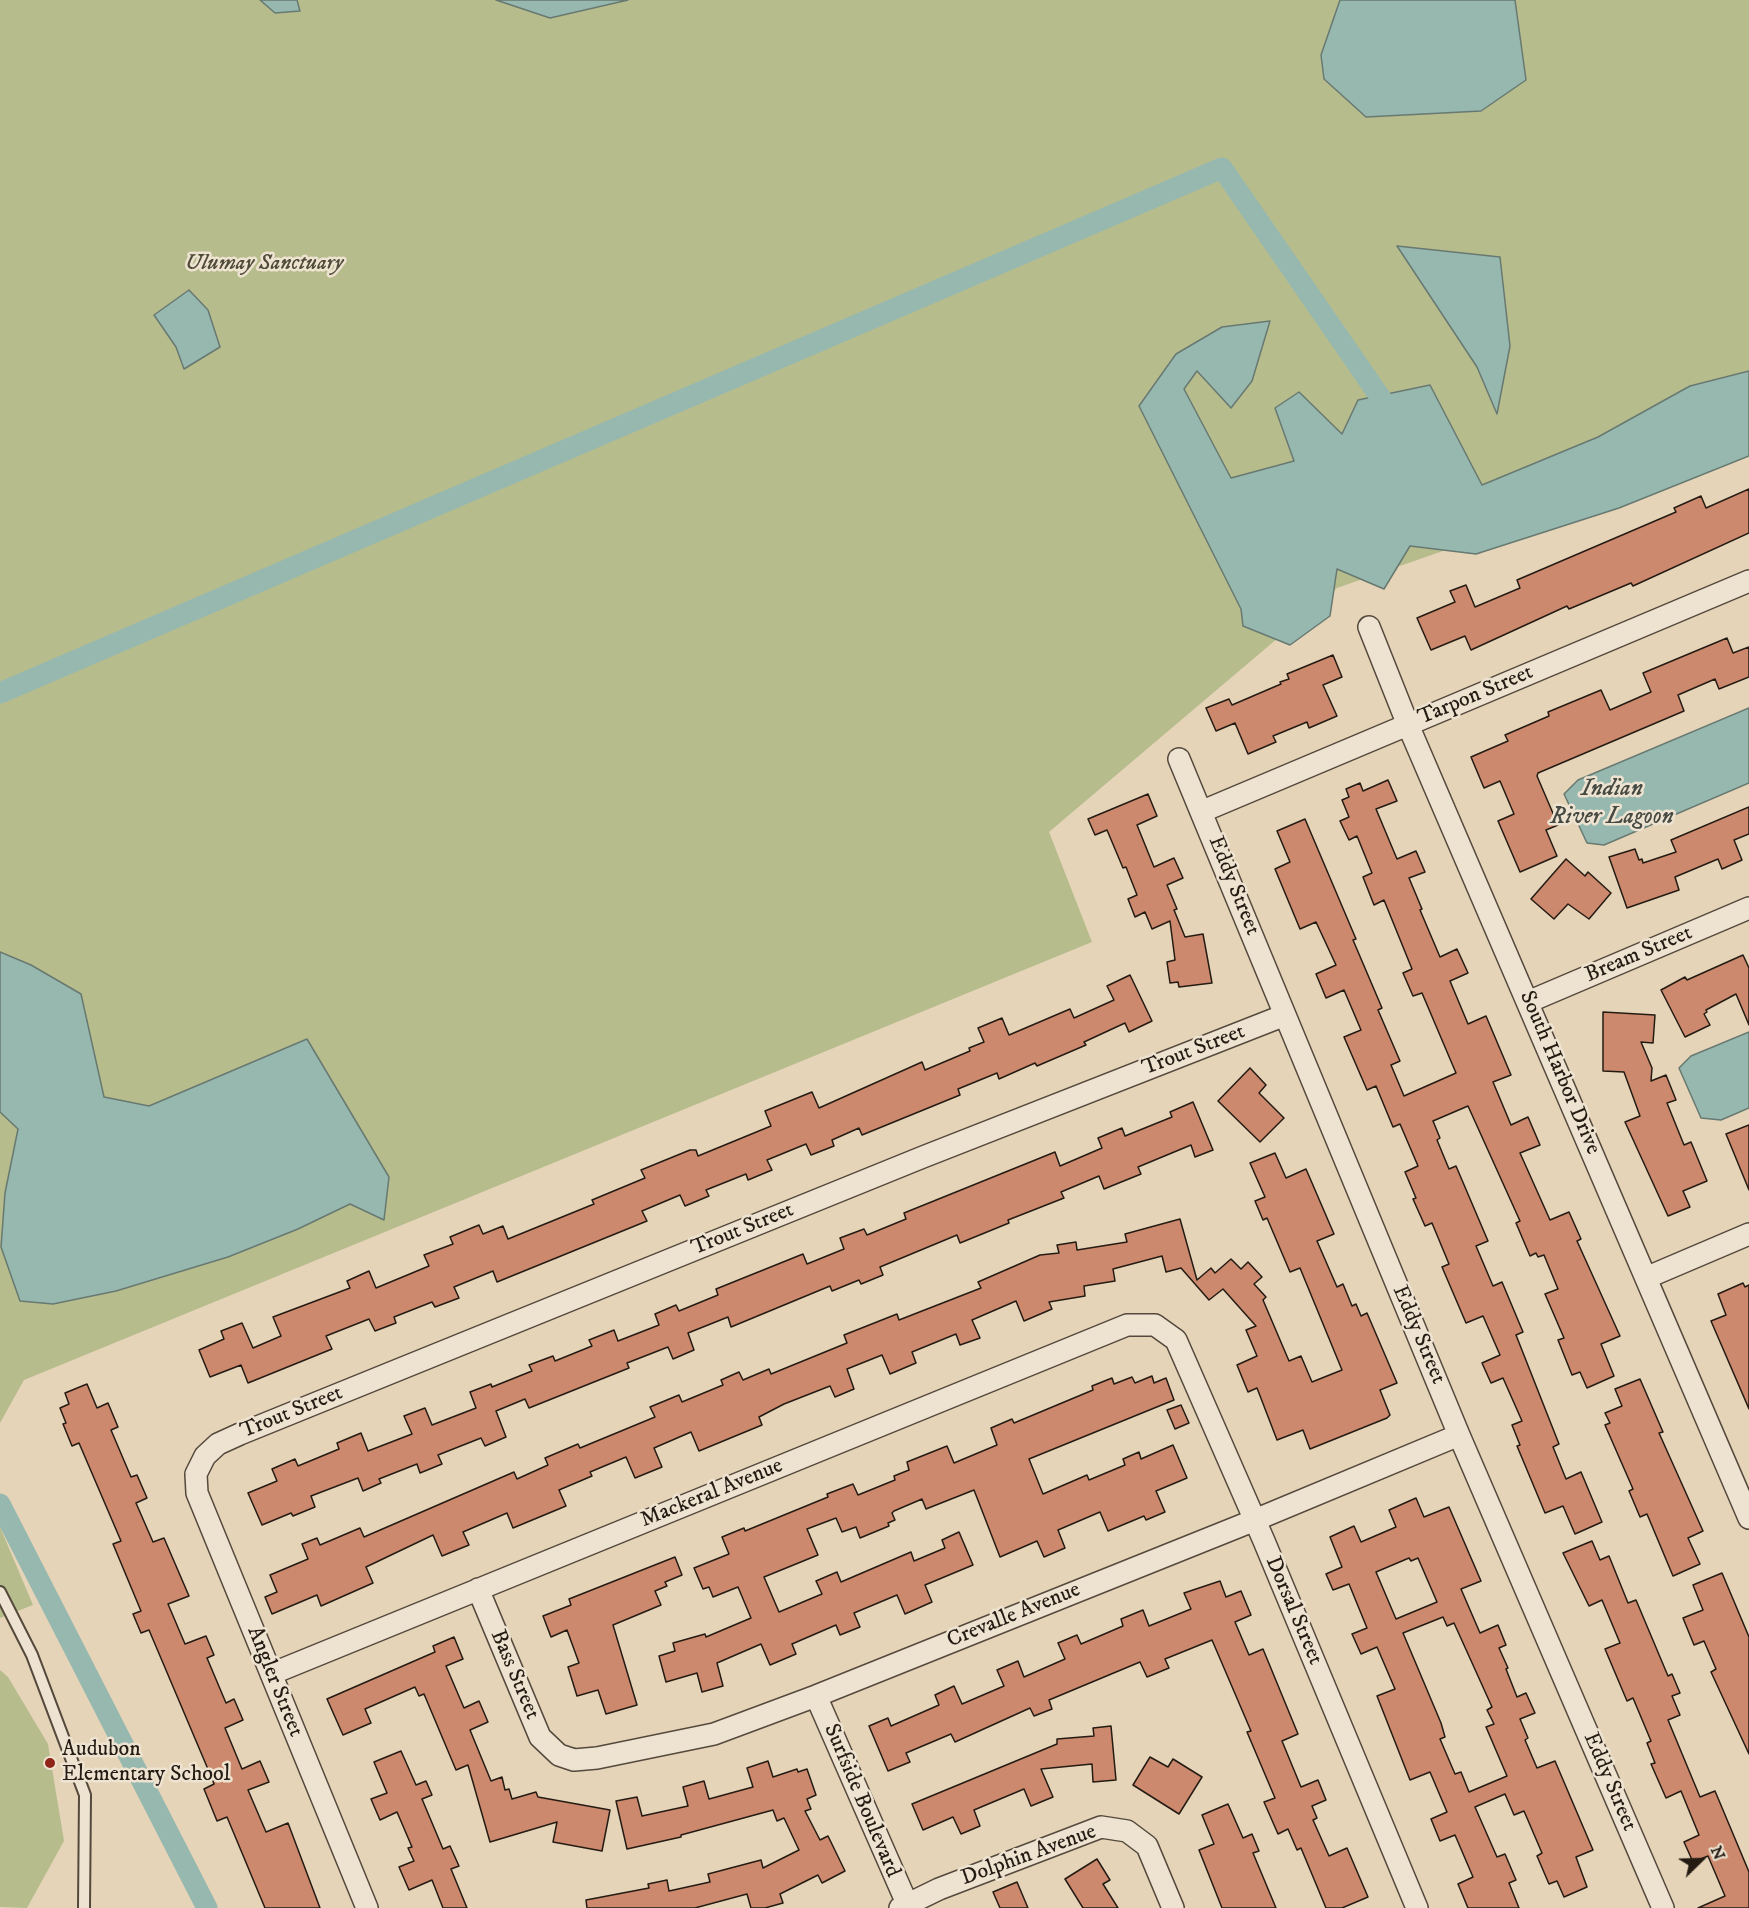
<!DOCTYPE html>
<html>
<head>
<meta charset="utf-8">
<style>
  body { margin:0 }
  #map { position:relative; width:1749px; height:1908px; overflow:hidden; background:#e5d4b8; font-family:"IM FELL DW Pica",serif }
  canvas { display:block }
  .north { position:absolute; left:1671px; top:1830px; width:60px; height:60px; -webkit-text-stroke:4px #eee3d1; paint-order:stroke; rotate:67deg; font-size:16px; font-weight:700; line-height:24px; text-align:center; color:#241b13 }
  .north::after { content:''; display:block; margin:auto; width:21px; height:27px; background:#241b13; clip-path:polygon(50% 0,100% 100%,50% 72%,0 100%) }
</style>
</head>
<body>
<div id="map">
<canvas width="1749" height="1908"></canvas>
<div class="north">N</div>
</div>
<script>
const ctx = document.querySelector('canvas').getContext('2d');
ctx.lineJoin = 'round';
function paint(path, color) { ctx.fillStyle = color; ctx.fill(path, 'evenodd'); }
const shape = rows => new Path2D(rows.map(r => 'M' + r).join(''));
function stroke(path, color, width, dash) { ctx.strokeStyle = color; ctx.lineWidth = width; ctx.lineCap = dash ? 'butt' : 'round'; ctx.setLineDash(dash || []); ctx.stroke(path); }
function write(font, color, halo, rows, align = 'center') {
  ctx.font = font + ' "IM FELL DW Pica",serif'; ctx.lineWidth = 5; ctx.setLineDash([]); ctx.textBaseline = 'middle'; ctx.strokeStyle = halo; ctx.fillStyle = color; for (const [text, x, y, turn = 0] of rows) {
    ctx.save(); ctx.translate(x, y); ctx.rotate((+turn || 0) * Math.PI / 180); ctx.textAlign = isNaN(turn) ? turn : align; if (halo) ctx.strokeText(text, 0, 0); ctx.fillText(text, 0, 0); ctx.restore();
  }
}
paint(shape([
  [0,0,1749,0,1749,444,1337,588,1049,832,1092,942,24,1380,0,1423],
  [0,1527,33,1605,0,1618],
  [0,1670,8,1677,48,1744,64,1841,27,1908,0,1907]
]), '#b7bc8d');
const water = shape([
  [260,0,297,0,300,11,275,13,260,0],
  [496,0,628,0,550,18,496,0],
  [1340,0,1515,0,1526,80,1481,111,1366,117,1324,79,1321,55,1340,0],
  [1397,246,1500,257,1510,346,1497,414,1477,367,1397,246],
  [189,290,208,310,220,347,184,369,176,347,154,315,189,290],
  [1270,321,1252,381,1231,408,1197,371,1184,389,1231,478,1294,461,1275,408,1299,392,1342,434,1358,400,1430,385,1482,485,1598,437,1690,386,1749,371,1749,456,1619,508,1476,554,1410,546,1384,589,1337,569,1330,616,1290,645,1243,626,1241,609,1139,406,1176,354,1222,327,1270,321],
  [1749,708,1749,783,1604,845,1587,843,1564,794,1578,780,1749,708],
  [0,952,31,965,81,994,104,1097,149,1106,307,1039,389,1177,384,1220,350,1204,298,1229,228,1257,116,1291,53,1304,20,1301,1,1247,5,1193,18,1129,0,1112,0,952],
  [1749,1032,1749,1108,1721,1120,1701,1118,1679,1068,1691,1056,1749,1032]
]);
paint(water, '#96b8af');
stroke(water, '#687971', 1.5);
stroke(shape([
  [0,693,1222,168,1396,420],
  [0,1504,207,1908]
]), '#96b8af', 21);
const building = shape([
  [1749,489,1749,533,1633,586,1631,583,1569,609,1567,606,1471,650,1465,636,1431,650,1417,618,1455,602,1450,591,1466,585,1475,607,1520,588,1517,580,1676,512,1674,508,1701,496,1706,508,1749,489],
  [1727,638,1733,653,1749,647,1749,677,1719,689,1715,679,1678,695,1684,711,1538,773,1537,776,1558,825,1546,830,1557,856,1520,872,1498,821,1514,814,1500,781,1484,788,1471,757,1508,741,1505,735,1549,716,1548,712,1601,690,1610,710,1651,692,1643,673,1727,638],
  [1333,655,1342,677,1323,685,1337,716,1309,728,1307,722,1273,736,1276,742,1248,754,1235,723,1216,731,1206,708,1229,699,1232,705,1281,684,1280,682,1289,679,1287,674,1333,655],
  [1388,780,1397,801,1376,809,1397,859,1416,851,1425,872,1409,878,1422,909,1420,910,1440,957,1457,949,1468,973,1450,981,1468,1024,1486,1016,1511,1075,1493,1082,1511,1125,1528,1117,1540,1145,1520,1153,1550,1220,1569,1212,1581,1239,1577,1241,1620,1336,1601,1344,1614,1376,1587,1388,1580,1372,1572,1375,1558,1340,1564,1338,1545,1294,1558,1289,1544,1255,1538,1257,1536,1253,1530,1256,1516,1223,1520,1221,1468,1106,1433,1121,1440,1138,1437,1140,1449,1169,1456,1166,1488,1241,1476,1246,1493,1286,1502,1282,1523,1332,1516,1335,1559,1444,1553,1447,1566,1479,1581,1472,1602,1522,1575,1534,1563,1506,1545,1513,1517,1446,1520,1445,1512,1425,1522,1421,1503,1378,1491,1383,1482,1363,1500,1355,1483,1316,1466,1323,1442,1267,1449,1264,1432,1223,1425,1226,1413,1199,1416,1198,1405,1172,1418,1166,1400,1124,1393,1127,1376,1086,1367,1090,1344,1037,1361,1030,1344,990,1326,998,1316,974,1336,965,1316,922,1300,929,1275,869,1290,862,1277,831,1305,819,1356,939,1353,940,1382,1008,1378,1010,1400,1061,1391,1065,1404,1096,1456,1073,1422,993,1413,996,1403,973,1412,969,1384,900,1374,905,1363,877,1372,873,1357,836,1349,840,1340,821,1349,817,1342,800,1349,797,1346,789,1360,783,1363,791,1388,780],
  [1148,794,1157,816,1137,825,1154,867,1174,858,1183,878,1167,885,1177,909,1174,910,1185,937,1203,934,1212,983,1179,987,1178,982,1170,983,1167,962,1175,960,1170,921,1152,929,1145,912,1135,917,1128,899,1137,895,1126,867,1123,868,1107,830,1095,835,1088,819,1148,794],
  [1749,807,1749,834,1734,840,1742,860,1722,869,1718,859,1675,877,1679,890,1627,908,1609,857,1635,849,1639,860,1642,859,1643,863,1676,852,1671,840,1749,807],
  [1566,859,1585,876,1588,872,1611,893,1589,919,1568,904,1554,919,1531,899,1566,859],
  [1743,955,1749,968,1749,1025,1736,994,1706,1010,1707,1012,1704,1014,1710,1025,1685,1037,1661,990,1685,977,1687,980,1743,955],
  [1130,975,1152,1021,1129,1032,1125,1023,1084,1042,1086,1045,1037,1066,1035,1063,999,1079,997,1073,958,1089,960,1095,862,1135,859,1128,832,1140,834,1146,811,1155,806,1144,767,1160,772,1170,748,1180,746,1174,706,1190,709,1196,685,1206,680,1195,642,1211,647,1221,497,1282,493,1271,454,1287,459,1298,435,1307,432,1302,394,1317,396,1323,375,1331,369,1319,326,1336,332,1349,248,1383,241,1365,210,1377,199,1350,224,1339,221,1331,242,1323,253,1348,281,1336,273,1317,350,1288,347,1281,369,1271,376,1288,429,1266,424,1255,453,1244,450,1237,479,1225,483,1234,503,1226,508,1239,594,1204,592,1200,645,1178,641,1170,690,1150,696,1150,698,1156,771,1126,765,1111,812,1092,819,1108,922,1062,925,1070,970,1051,969,1048,984,1042,978,1028,1002,1018,1009,1035,1070,1009,1074,1018,1114,1000,1107,986,1130,975],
  [1603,1012,1655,1015,1653,1043,1641,1042,1652,1068,1651,1081,1666,1075,1676,1100,1667,1103,1684,1145,1691,1142,1707,1181,1683,1191,1690,1207,1668,1216,1625,1122,1640,1116,1624,1072,1603,1071,1603,1012],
  [1250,1068,1266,1085,1259,1093,1284,1118,1260,1142,1218,1101,1250,1068],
  [1193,1102,1213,1150,1195,1157,1191,1145,1138,1167,1141,1174,1104,1189,1099,1176,1061,1192,1064,1198,1008,1220,1009,1223,960,1243,957,1235,880,1267,883,1275,861,1284,859,1280,832,1291,830,1286,731,1327,728,1317,688,1333,694,1350,673,1359,668,1347,627,1363,629,1368,529,1408,525,1399,496,1411,506,1437,485,1446,481,1438,438,1455,442,1464,420,1473,417,1464,379,1479,381,1483,363,1491,358,1478,311,1496,315,1507,293,1516,291,1513,262,1525,248,1493,277,1481,272,1469,295,1459,298,1466,339,1449,337,1443,361,1433,368,1451,412,1434,404,1416,425,1408,432,1425,476,1408,470,1392,491,1384,492,1387,532,1371,529,1365,553,1356,555,1361,592,1346,589,1340,614,1330,618,1341,659,1325,655,1314,676,1305,679,1311,718,1295,716,1289,803,1254,807,1264,844,1249,840,1238,864,1229,867,1235,906,1219,904,1213,1055,1152,1060,1166,1102,1148,1098,1138,1122,1128,1125,1136,1172,1117,1170,1112,1193,1102],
  [1749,1125,1749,1190,1726,1134,1749,1125],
  [1275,1153,1286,1178,1306,1169,1334,1234,1317,1241,1337,1287,1343,1284,1352,1306,1356,1304,1361,1316,1367,1313,1397,1383,1380,1390,1390,1415,1387,1418,1310,1449,1303,1430,1277,1440,1257,1388,1248,1392,1237,1365,1257,1356,1246,1330,1256,1326,1223,1289,1209,1300,1181,1268,1166,1272,1162,1256,1113,1269,1115,1281,1084,1286,1085,1296,1049,1302,1052,1309,1024,1321,1016,1301,972,1320,980,1338,960,1345,956,1334,912,1352,916,1363,890,1374,882,1355,847,1369,854,1389,835,1397,830,1386,784,1404,759,1417,762,1425,699,1451,691,1432,654,1448,662,1467,635,1478,626,1457,590,1472,592,1476,559,1490,566,1506,513,1528,507,1513,463,1532,469,1545,442,1556,433,1535,366,1567,373,1583,321,1606,317,1595,272,1614,265,1597,277,1592,270,1575,308,1559,302,1544,317,1538,320,1545,360,1528,364,1537,514,1472,517,1479,548,1465,545,1458,578,1444,580,1448,655,1417,650,1407,679,1395,682,1402,723,1385,721,1380,739,1372,743,1380,769,1369,771,1374,847,1343,844,1335,897,1314,899,1320,981,1288,978,1282,1040,1255,1059,1253,1057,1245,1076,1242,1077,1250,1127,1242,1125,1234,1180,1219,1197,1280,1211,1268,1215,1273,1231,1259,1241,1269,1248,1262,1262,1277,1254,1284,1266,1297,1263,1300,1289,1361,1301,1356,1312,1382,1342,1370,1300,1268,1290,1272,1267,1218,1263,1220,1255,1201,1265,1197,1250,1163,1275,1153],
  [1743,1283,1745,1287,1749,1285,1749,1409,1711,1321,1726,1315,1718,1294,1743,1283],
  [1152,1376,1154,1383,1166,1378,1174,1400,1029,1459,1043,1494,1087,1475,1089,1480,1125,1465,1123,1459,1139,1452,1141,1459,1173,1445,1187,1478,1156,1491,1165,1512,1146,1520,1144,1516,1108,1531,1100,1512,1058,1530,1065,1548,1044,1557,1037,1541,1000,1557,974,1490,926,1509,922,1499,894,1511,892,1513,895,1520,888,1523,889,1526,860,1538,856,1527,842,1532,836,1518,807,1529,818,1555,764,1577,779,1612,822,1594,816,1581,837,1572,841,1582,911,1552,914,1561,945,1548,942,1540,959,1532,973,1565,925,1585,932,1602,905,1614,897,1595,854,1613,860,1627,840,1635,836,1625,792,1644,796,1654,770,1665,761,1644,717,1663,723,1686,702,1692,697,1673,666,1682,659,1656,675,1651,673,1643,705,1634,706,1637,751,1618,738,1587,713,1597,709,1587,703,1589,694,1568,729,1554,722,1537,744,1528,745,1531,828,1497,827,1494,853,1484,858,1495,895,1480,894,1476,909,1470,907,1462,947,1446,954,1463,997,1445,991,1428,1012,1419,1014,1423,1093,1390,1092,1386,1112,1378,1114,1384,1132,1377,1135,1383,1152,1376],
  [1640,1379,1663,1432,1659,1433,1703,1531,1688,1538,1700,1564,1673,1576,1647,1514,1640,1517,1629,1491,1633,1489,1605,1425,1610,1423,1605,1413,1622,1406,1615,1389,1640,1379],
  [87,1384,97,1408,108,1403,118,1427,111,1430,131,1477,137,1475,147,1498,136,1503,153,1542,164,1538,189,1596,168,1604,185,1644,206,1636,214,1655,207,1658,226,1703,234,1699,243,1720,225,1728,242,1769,260,1761,269,1782,248,1790,266,1832,288,1823,320,1908,265,1908,227,1817,217,1821,204,1789,214,1784,213,1781,149,1630,141,1633,133,1614,141,1611,113,1544,121,1541,79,1443,72,1446,63,1424,66,1423,60,1408,69,1404,65,1393,87,1384],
  [1181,1405,1189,1423,1175,1429,1167,1410,1181,1405],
  [1416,1498,1424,1517,1449,1507,1481,1581,1461,1589,1480,1633,1498,1625,1506,1645,1499,1648,1508,1668,1506,1669,1517,1697,1526,1693,1535,1713,1520,1719,1528,1738,1525,1740,1537,1768,1555,1761,1593,1850,1576,1857,1587,1887,1564,1897,1557,1881,1549,1884,1537,1856,1542,1853,1524,1811,1514,1815,1505,1794,1475,1807,1497,1857,1505,1854,1516,1880,1509,1883,1519,1908,1468,1908,1458,1884,1473,1877,1455,1835,1440,1841,1431,1819,1447,1812,1430,1772,1410,1780,1377,1696,1395,1689,1377,1647,1361,1654,1352,1634,1367,1628,1349,1584,1333,1590,1326,1574,1342,1567,1330,1537,1354,1526,1361,1542,1396,1527,1389,1510,1416,1498],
  [1409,1558,1411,1561,1418,1558,1437,1602,1396,1619,1376,1572,1409,1558],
  [1443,1617,1447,1626,1454,1623,1492,1707,1487,1710,1494,1724,1486,1727,1507,1776,1469,1792,1461,1772,1455,1774,1440,1739,1445,1737,1441,1723,1403,1633,1443,1617],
  [1592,1541,1600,1560,1609,1556,1628,1603,1636,1600,1668,1676,1672,1674,1680,1693,1672,1696,1680,1715,1668,1720,1700,1797,1715,1791,1749,1872,1749,1908,1698,1908,1725,1896,1708,1856,1693,1862,1684,1842,1699,1835,1681,1791,1666,1798,1651,1764,1655,1763,1647,1743,1651,1741,1633,1698,1627,1701,1605,1649,1620,1643,1602,1600,1589,1606,1563,1553,1592,1541],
  [675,1557,682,1575,665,1582,667,1586,655,1591,661,1605,613,1625,637,1705,606,1714,598,1690,577,1696,568,1667,579,1663,567,1630,551,1637,543,1616,571,1605,569,1599,675,1557],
  [1722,1573,1749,1637,1749,1754,1711,1672,1716,1669,1704,1641,1694,1645,1683,1618,1703,1610,1693,1585,1722,1573],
  [1220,1581,1226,1597,1241,1591,1251,1615,1235,1622,1249,1655,1263,1649,1298,1734,1282,1741,1301,1787,1318,1780,1326,1800,1312,1806,1317,1818,1313,1820,1329,1856,1347,1848,1368,1897,1342,1908,1326,1908,1301,1848,1297,1850,1288,1829,1278,1834,1264,1802,1275,1798,1247,1732,1251,1731,1212,1640,1165,1659,1169,1668,1147,1677,1140,1662,1049,1700,1052,1709,1034,1716,1030,1708,955,1742,951,1734,906,1753,910,1762,888,1771,869,1726,888,1718,891,1726,939,1705,935,1695,954,1686,962,1704,1004,1686,997,1670,1018,1661,1024,1677,1065,1659,1058,1643,1077,1635,1081,1644,1123,1626,1121,1619,1143,1610,1149,1626,1191,1609,1184,1593,1220,1581],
  [454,1637,463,1659,446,1666,464,1708,479,1701,488,1722,470,1730,491,1781,502,1777,505,1790,509,1789,512,1799,536,1792,538,1797,610,1810,602,1851,553,1842,557,1822,490,1842,468,1765,456,1770,424,1694,419,1696,415,1687,365,1709,371,1723,343,1735,327,1699,435,1652,433,1646,454,1637],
  [1111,1726,1116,1780,1093,1782,1092,1764,1041,1769,1053,1797,1031,1806,1024,1789,974,1810,980,1826,961,1834,953,1817,923,1830,912,1804,1057,1744,1057,1739,1094,1736,1093,1728,1111,1726],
  [401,1751,416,1785,426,1781,432,1795,422,1799,443,1849,450,1846,459,1866,451,1869,467,1908,443,1908,432,1880,409,1890,399,1867,414,1861,408,1848,412,1847,397,1812,380,1820,371,1799,387,1793,374,1762,401,1751],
  [1150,1757,1168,1767,1173,1759,1202,1777,1179,1814,1133,1785,1150,1757],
  [768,1761,773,1777,797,1769,798,1772,807,1769,816,1795,807,1799,811,1809,805,1811,820,1840,828,1836,845,1871,822,1883,818,1875,780,1894,783,1903,765,1908,751,1908,747,1894,695,1908,587,1908,586,1900,649,1888,648,1884,667,1880,669,1891,710,1882,708,1874,761,1860,763,1868,799,1850,784,1818,777,1821,773,1810,681,1835,681,1837,627,1849,616,1801,637,1797,642,1816,688,1806,683,1787,704,1781,709,1799,753,1787,747,1768,768,1761],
  [1228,1804,1243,1838,1252,1834,1259,1851,1253,1853,1276,1908,1222,1908,1199,1850,1214,1844,1202,1815,1228,1804],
  [1097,1859,1110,1880,1103,1884,1118,1908,1083,1908,1065,1879,1097,1859],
  [1017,1882,1028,1908,1000,1908,993,1892,1017,1882]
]);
paint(building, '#cd896d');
stroke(building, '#241b13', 1.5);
const service = shape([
  [0,1592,32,1655,85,1795,84,1908]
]);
const minor = shape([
  [1369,627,1408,725,1749,1518],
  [1179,759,1459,1435,1663,1908],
  [1203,811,1749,581],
  [1528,1002,1749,908],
  [1648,1277,1749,1234],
  [478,1589,540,1737,559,1755,574,1760,597,1758,714,1734,816,1696,1255,1520,1459,1435],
  [271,1674,1127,1325,1155,1325,1176,1340,1264,1541,1417,1908],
  [816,1696,909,1908],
  [367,1908,197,1493,196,1474,205,1456,218,1444,240,1434,923,1157,1285,1015],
  [900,1908,939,1889,1101,1827,1127,1831,1147,1846,1173,1908]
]);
stroke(service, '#54493c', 14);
stroke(minor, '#54493c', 24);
stroke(service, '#eee3d1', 10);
stroke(minor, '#eee3d1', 21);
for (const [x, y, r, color] of [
  [50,1763,6,"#8f2418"]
]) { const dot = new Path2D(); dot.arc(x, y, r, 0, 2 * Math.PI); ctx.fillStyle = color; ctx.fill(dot); stroke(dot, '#eee3d1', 2); }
write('italic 22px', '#504b38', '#eee3d1', [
  ["Ulumay Sanctuary",264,264]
]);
write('22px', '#241b13', '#eee3d1', [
  ["Tarpon Street",1476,696,-23],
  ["Eddy Street",1233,886,68],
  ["Bream Street",1639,955,-23],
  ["Trout Street",1194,1051,-21],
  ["South Harbor Drive",1559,1073,67],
  ["Trout Street",743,1230,-22],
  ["Eddy Street",1418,1335,67],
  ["Trout Street",292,1413,-22],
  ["Mackeral Avenue",712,1494,-22],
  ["Dorsal Street",1293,1611,67],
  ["Crevalle Avenue",1014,1616,-22],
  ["Bass Street",514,1675,67],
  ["Angler Street",274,1682,68],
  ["Eddy Street",1609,1782,67],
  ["Surfside Boulevard",861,1801,67],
  ["Dolphin Avenue",1029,1856,-20]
]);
write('22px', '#241b13', '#eee3d1', [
  ["Audubon",62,1750],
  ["Elementary School",62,1775]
], 'left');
write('italic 24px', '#464a42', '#eee3d1', [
  ["Indian",1612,790],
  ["River Lagoon",1612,818]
]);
</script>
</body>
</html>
